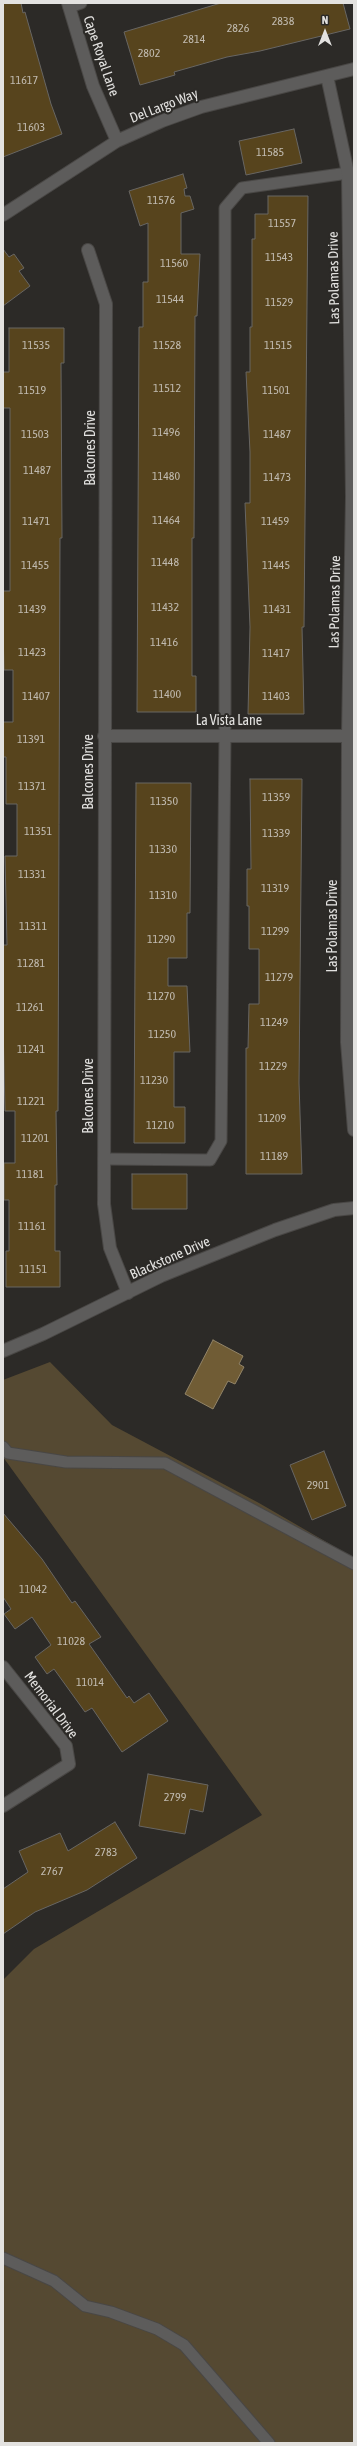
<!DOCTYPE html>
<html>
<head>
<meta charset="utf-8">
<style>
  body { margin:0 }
  #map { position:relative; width:357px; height:2446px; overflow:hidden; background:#2c2a27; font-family:"Asap Condensed",sans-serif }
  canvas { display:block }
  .frame { position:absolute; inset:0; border:4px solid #e3e2e0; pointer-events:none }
  .north { position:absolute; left:305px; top:12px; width:40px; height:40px; -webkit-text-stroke:3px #2c2a27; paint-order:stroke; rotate:0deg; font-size:11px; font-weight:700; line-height:16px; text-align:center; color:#e3e2e0 }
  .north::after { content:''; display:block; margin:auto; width:14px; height:18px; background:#e3e2e0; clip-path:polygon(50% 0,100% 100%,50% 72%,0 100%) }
</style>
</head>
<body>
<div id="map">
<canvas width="357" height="2446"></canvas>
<div class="frame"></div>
<div class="north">N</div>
</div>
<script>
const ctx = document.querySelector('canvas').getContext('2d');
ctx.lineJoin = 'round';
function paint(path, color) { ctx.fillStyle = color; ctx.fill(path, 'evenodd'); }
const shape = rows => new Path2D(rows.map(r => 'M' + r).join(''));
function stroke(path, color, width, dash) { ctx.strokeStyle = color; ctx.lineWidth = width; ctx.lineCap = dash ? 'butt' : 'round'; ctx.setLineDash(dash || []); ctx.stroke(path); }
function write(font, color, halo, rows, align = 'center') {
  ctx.font = font + ' "Asap Condensed",sans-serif'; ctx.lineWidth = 4; ctx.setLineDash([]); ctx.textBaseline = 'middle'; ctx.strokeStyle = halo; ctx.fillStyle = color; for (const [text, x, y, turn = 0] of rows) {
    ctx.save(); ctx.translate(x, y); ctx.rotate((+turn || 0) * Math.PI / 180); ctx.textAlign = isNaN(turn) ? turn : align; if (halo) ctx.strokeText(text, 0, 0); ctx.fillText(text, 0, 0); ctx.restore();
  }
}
paint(shape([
  [50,1362,112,1425,259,1503,354,1558,354,2443,3,2443,3,1980,34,1949,262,1815,3,1457,3,1380]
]), '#554932');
const water = shape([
  [213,1340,243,1356,239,1364,244,1367,235,1384,228,1381,213,1409,185,1394,213,1340]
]);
paint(water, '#705c35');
stroke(water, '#928468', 1);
const building = shape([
  [3,3,21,3,23,13,25,12,51,104,62,134,3,157,3,3],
  [221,3,343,3,350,29,260,51,227,57,174,72,175,75,140,85,124,32,221,3],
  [294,129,302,163,246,175,239,141,294,129],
  [183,174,187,188,184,189,185,196,190,196,194,209,181,213,181,254,200,254,197,316,195,316,194,538,192,538,192,676,196,676,196,712,137,712,139,327,143,327,143,282,148,282,148,223,140,226,129,191,183,174],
  [268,196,308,196,304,627,302,627,304,714,248,714,250,627,245,503,250,503,250,452,246,372,250,372,250,327,252,327,252,239,255,239,255,214,268,214,268,196],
  [3,249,9,257,14,254,24,268,19,271,30,286,3,306,3,249],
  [9,328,64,328,64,363,61,363,62,538,60,538,58,1111,56,1111,57,1185,55,1185,55,1251,60,1251,60,1287,6,1287,6,1251,9,1251,9,1200,4,1200,4,1163,15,1163,15,1111,5,1111,3,1024,3,945,7,945,5,856,17,856,17,804,6,804,6,757,3,757,3,722,13,722,13,670,4,670,3,627,3,591,10,591,10,408,3,408,3,372,9,372,9,328],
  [250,779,302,779,299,1083,302,1174,246,1174,246,1048,248,1048,249,1004,259,1004,259,949,249,949,249,906,247,906,247,869,251,869,250,779],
  [136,783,191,783,190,913,187,913,187,958,168,958,168,986,187,986,190,1052,174,1052,174,1107,185,1107,185,1143,134,1143,136,783],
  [132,1174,187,1174,187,1209,132,1209,132,1174],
  [324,1451,346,1506,312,1520,290,1465,324,1451],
  [3,1513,42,1559,72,1603,75,1601,101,1637,89,1644,127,1698,129,1696,134,1703,149,1693,168,1721,122,1752,92,1708,85,1712,54,1669,47,1674,35,1657,51,1645,32,1617,15,1629,4,1614,11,1609,3,1597,3,1513],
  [148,1774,208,1785,203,1812,190,1809,185,1834,139,1826,148,1774],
  [115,1822,137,1858,87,1890,35,1912,3,1934,3,1889,28,1872,19,1851,60,1833,68,1851,115,1822]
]);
paint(building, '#57441d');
stroke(building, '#686663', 1);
const lane = shape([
  [69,7,81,3],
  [104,1159,210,1160,221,1141,225,736,225,208,242,188,348,173,354,175],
  [3,1447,8,1453,66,1462,165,1463,354,1564],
  [3,2258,54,2281,85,2306,111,2312,157,2329,184,2345,269,2443]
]);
const street = shape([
  [68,3,93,86,117,141],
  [327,76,348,173,352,497,348,736,347,1042,354,1130],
  [3,215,117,141,162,121,201,107,354,69],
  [88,250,106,304,104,1204,110,1248,128,1293],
  [104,736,354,736],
  [3,1351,43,1334,161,1276,275,1230,334,1210,354,1208],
  [3,1667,66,1746,69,1764,3,1806]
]);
stroke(lane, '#494745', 13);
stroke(street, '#494745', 14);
stroke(lane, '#5d5c5b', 11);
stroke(street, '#5d5c5b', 12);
write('12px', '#c0baaf', null, [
  ["2838",283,21],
  ["2826",238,28],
  ["2814",194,39],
  ["2802",149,53],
  ["11617",24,80],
  ["11603",31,127],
  ["11585",270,152],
  ["11576",161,200],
  ["11557",282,223],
  ["11543",279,257],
  ["11560",174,263],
  ["11544",170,299],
  ["11529",279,302],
  ["11535",36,345],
  ["11528",167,345],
  ["11515",278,345],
  ["11512",167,388],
  ["11519",32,390],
  ["11501",276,390],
  ["11496",166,432],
  ["11503",35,434],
  ["11487",277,434],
  ["11487",37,470],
  ["11480",166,476],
  ["11473",277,477],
  ["11464",166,520],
  ["11471",36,521],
  ["11459",275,521],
  ["11448",165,562],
  ["11455",35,565],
  ["11445",276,565],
  ["11432",165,607],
  ["11439",32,609],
  ["11431",277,609],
  ["11416",164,642],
  ["11423",32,652],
  ["11417",276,653],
  ["11400",167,694],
  ["11407",36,696],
  ["11403",276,696],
  ["11391",31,739],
  ["11371",32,786],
  ["11359",276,797],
  ["11350",164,801],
  ["11351",38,831],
  ["11339",276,833],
  ["11330",163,849],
  ["11331",32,874],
  ["11319",275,888],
  ["11310",163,895],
  ["11311",33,926],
  ["11299",275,931],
  ["11290",161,939],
  ["11281",31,963],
  ["11279",279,977],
  ["11270",161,996],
  ["11261",30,1007],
  ["11249",274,1022],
  ["11250",162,1034],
  ["11241",31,1049],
  ["11229",273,1066],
  ["11230",154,1080],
  ["11221",31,1101],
  ["11209",272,1118],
  ["11210",160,1125],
  ["11201",35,1138],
  ["11189",274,1156],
  ["11181",30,1174],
  ["11161",32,1226],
  ["11151",33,1269],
  ["2901",318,1485],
  ["11042",33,1589],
  ["11028",71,1641],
  ["11014",90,1682],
  ["2799",175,1797],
  ["2783",106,1852],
  ["2767",52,1871]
]);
write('14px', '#e3e2e0', '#2c2a27', [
  ["Cape Royal Lane",101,56,71],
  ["Del Largo Way",164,106,-21],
  ["Las Polamas Drive",334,278,-91],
  ["Balcones Drive",91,448,-90],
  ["Las Polamas Drive",335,602,-89],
  ["La Vista Lane",229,721],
  ["Balcones Drive",89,772,-90],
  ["Las Polamas Drive",333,926,-90],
  ["Balcones Drive",89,1096,-90],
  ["Blackstone Drive",170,1258,-24],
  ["Memorial Drive",51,1705,53]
]);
</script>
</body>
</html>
